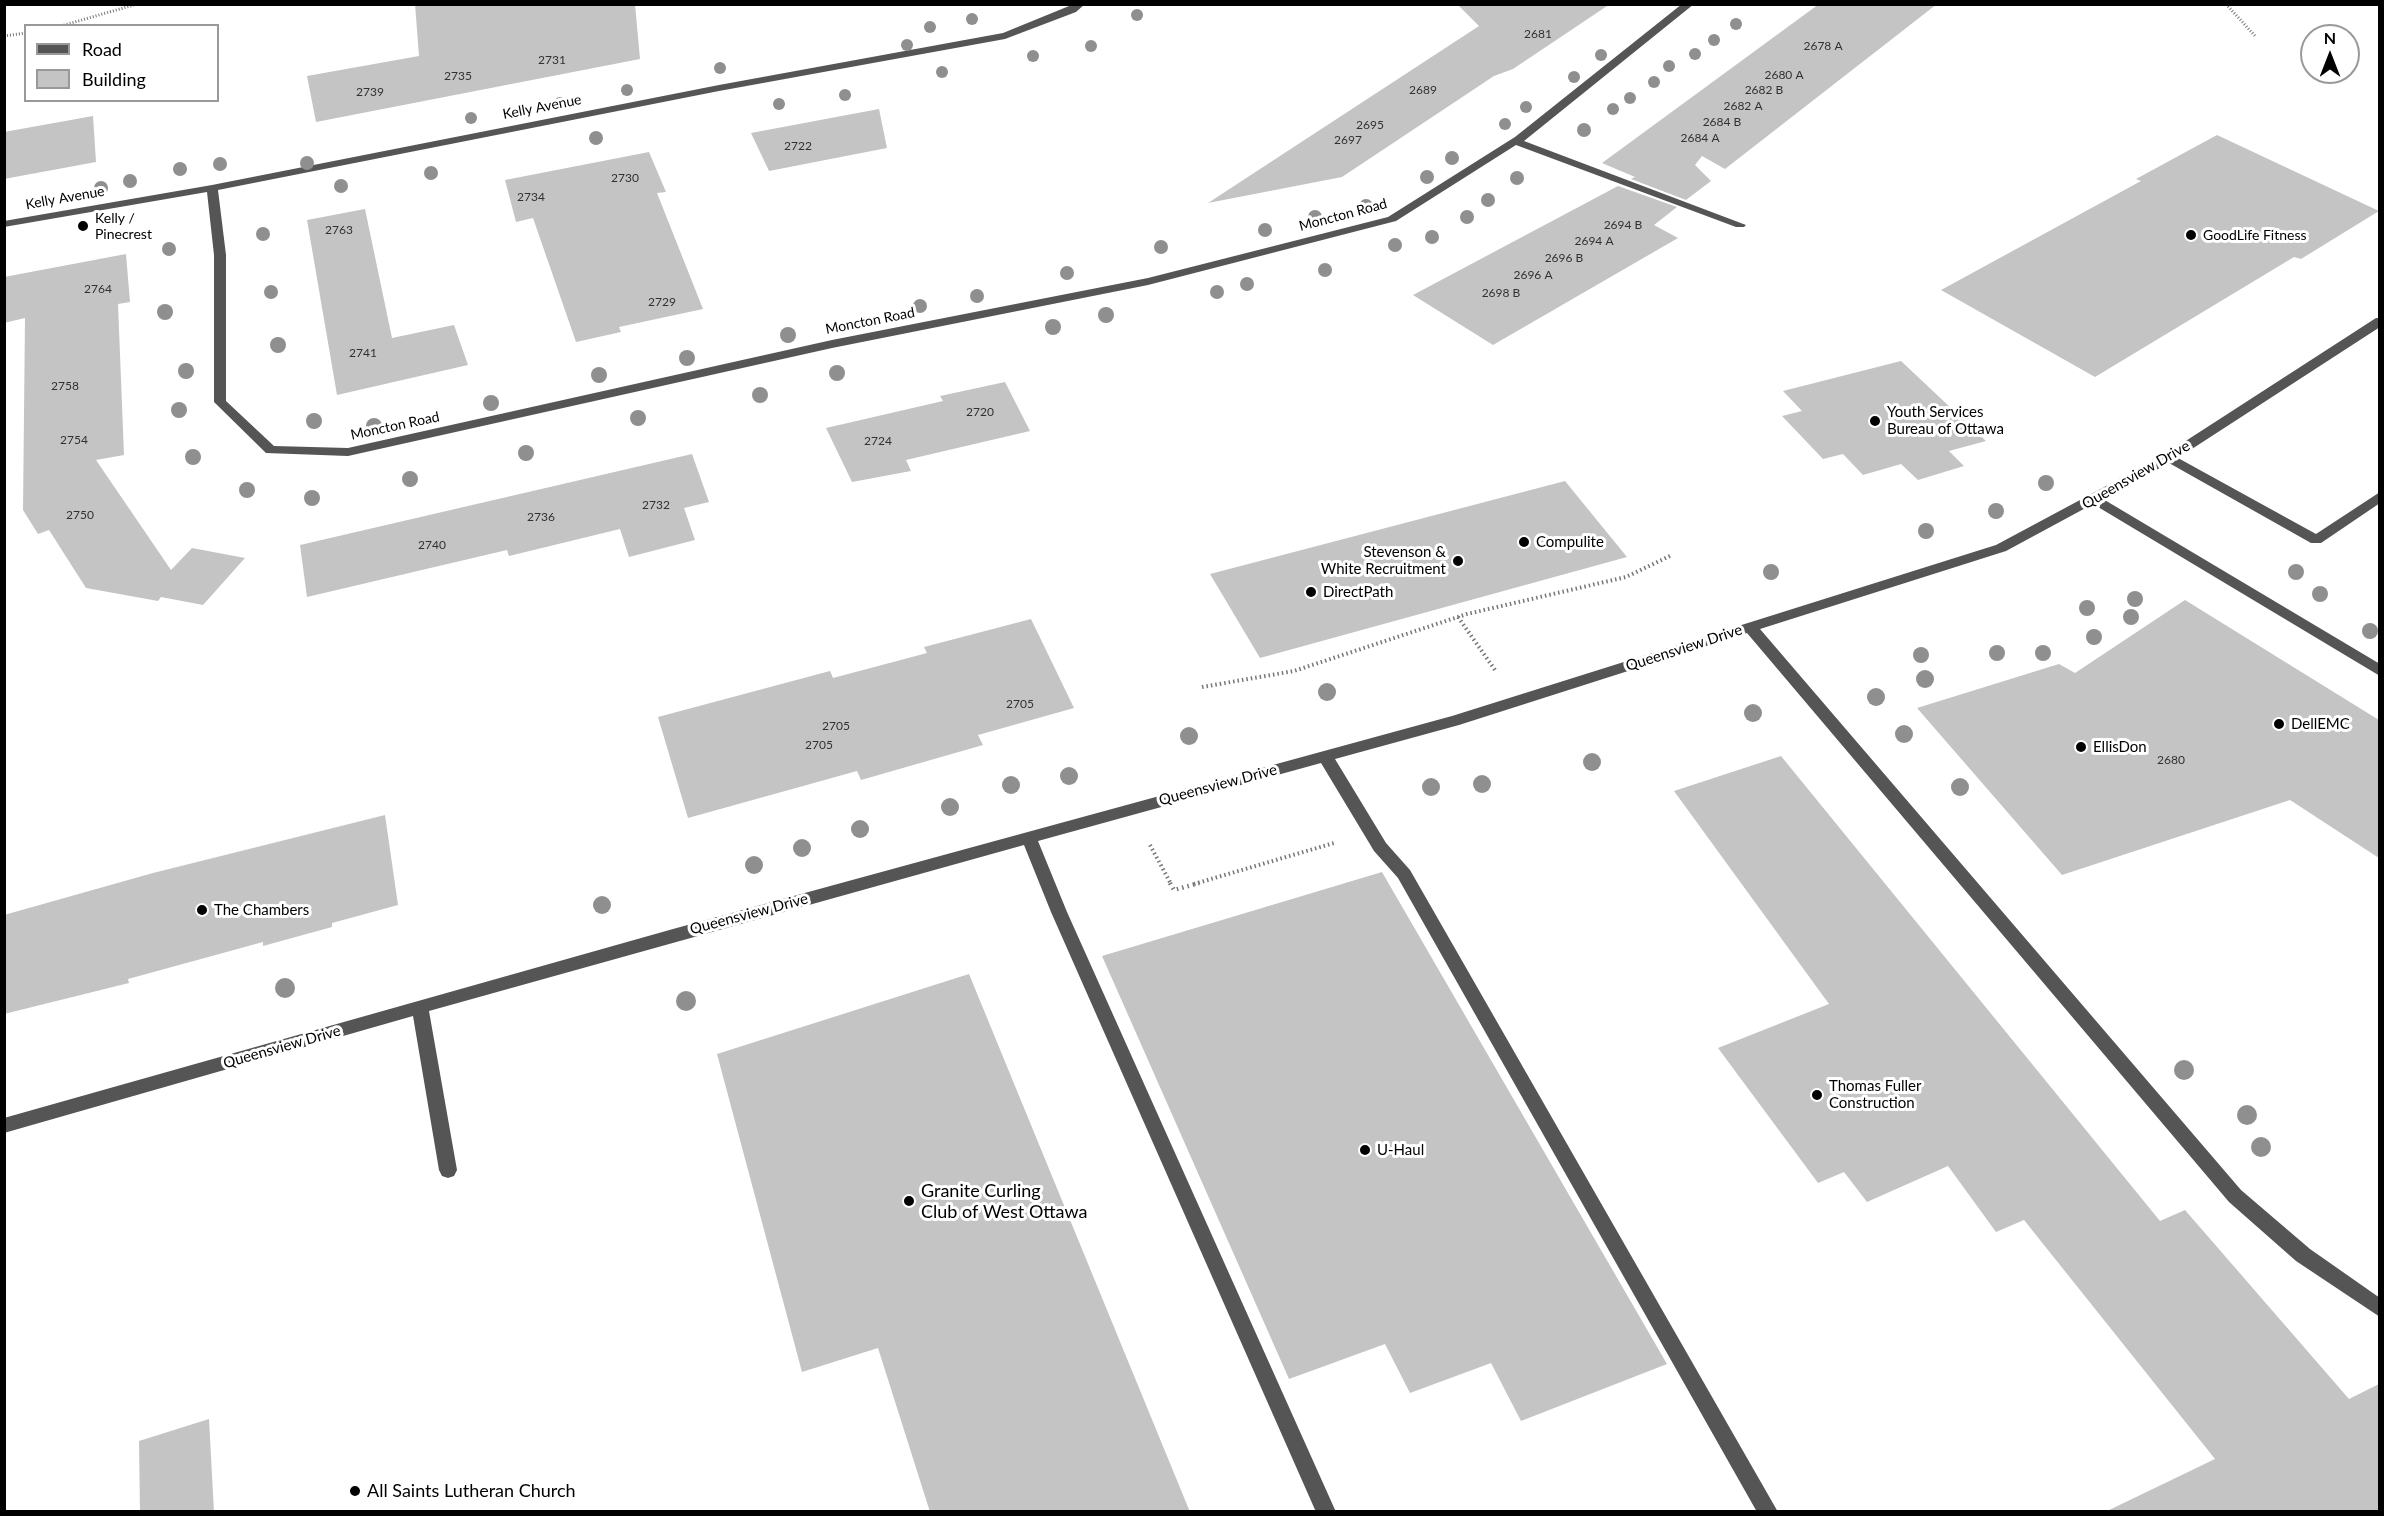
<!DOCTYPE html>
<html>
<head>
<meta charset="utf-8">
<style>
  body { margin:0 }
  #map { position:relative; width:2384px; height:1516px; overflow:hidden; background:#fff; font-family:Lato,sans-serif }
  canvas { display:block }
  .frame { position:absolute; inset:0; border:6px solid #000; pointer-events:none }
  .legend { position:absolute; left:24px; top:24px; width:195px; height:78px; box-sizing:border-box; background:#fff; border:2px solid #999; margin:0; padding:8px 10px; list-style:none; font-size:18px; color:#000 }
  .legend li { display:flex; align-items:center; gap:12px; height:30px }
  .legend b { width:30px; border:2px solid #999 }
  .north { position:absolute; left:2300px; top:24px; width:60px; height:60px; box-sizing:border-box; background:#fff; border:2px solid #999; border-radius:50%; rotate:0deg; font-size:16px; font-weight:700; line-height:24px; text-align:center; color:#000 }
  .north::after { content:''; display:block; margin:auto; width:21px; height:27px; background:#000; clip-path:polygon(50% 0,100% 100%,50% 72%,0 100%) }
</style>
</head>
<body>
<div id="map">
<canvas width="2384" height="1516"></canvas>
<div class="frame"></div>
<ul class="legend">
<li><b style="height:8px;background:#555"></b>Road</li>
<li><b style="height:16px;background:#c4c4c4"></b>Building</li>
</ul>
<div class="north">N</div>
</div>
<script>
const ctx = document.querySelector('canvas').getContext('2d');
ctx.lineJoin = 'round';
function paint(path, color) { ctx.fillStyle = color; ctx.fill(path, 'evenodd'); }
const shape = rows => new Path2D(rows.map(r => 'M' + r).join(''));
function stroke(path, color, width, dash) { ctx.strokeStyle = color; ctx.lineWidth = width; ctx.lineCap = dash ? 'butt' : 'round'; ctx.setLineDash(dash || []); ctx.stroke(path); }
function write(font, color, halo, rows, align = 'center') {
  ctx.font = font + ' Lato,sans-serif'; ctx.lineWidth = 6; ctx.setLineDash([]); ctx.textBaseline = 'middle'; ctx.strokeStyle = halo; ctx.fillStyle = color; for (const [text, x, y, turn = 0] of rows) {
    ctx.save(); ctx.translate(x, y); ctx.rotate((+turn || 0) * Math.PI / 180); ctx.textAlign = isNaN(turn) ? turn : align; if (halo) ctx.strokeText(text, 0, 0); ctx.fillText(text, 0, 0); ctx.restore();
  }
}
paint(shape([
  [415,4,635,4,640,59,316,122,307,76,419,56],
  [1457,4,1610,4,1513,69,1494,76,1342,177,1208,203,1479,26],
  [1819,4,1937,4,1725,169,1702,156,1695,165,1711,181,1686,200,1631,179,1635,177,1602,163],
  [879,109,887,148,769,171,751,133],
  [93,116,96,162,4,179,4,132],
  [2217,135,2379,211,2301,259,2294,257,2095,377,1941,290,2141,181,2136,179],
  [649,152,666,192,657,193,703,309,619,327,621,332,576,342,533,218,516,222,505,180],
  [1618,186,1677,207,1654,225,1678,238,1493,345,1413,295],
  [365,209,392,338,454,325,468,365,337,395,307,220],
  [126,254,130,302,118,304,124,455,96,460,171,570,192,548,245,558,203,605,161,597,158,601,86,588,49,530,38,534,23,510,25,318,4,323,4,277],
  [1901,361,1986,441,1949,451,1964,466,1918,480,1901,464,1863,475,1843,454,1823,459,1782,416,1802,411,1783,391],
  [1005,382,1030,431,906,460,911,471,852,482,826,428,943,401,940,396],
  [692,454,709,502,684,508,695,540,629,557,620,529,509,556,507,550,307,597,300,545],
  [1565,481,1627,557,1260,658,1210,574],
  [2185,600,2379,720,2379,858,2290,800,2062,875,1917,708,2059,664,2075,673],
  [1031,619,1074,708,978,735,983,745,861,780,857,771,688,818,658,717,830,671,833,678,927,653,924,647],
  [1781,756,2160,1221,2185,1210,2349,1399,2379,1384,2379,1512,2105,1512,2215,1459,2024,1220,1996,1232,1948,1166,1867,1202,1844,1172,1818,1183,1718,1048,1829,1004,1674,791],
  [385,815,398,905,332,923,332,927,263,946,263,942,128,979,129,983,4,1014,4,915,153,873],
  [1382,872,1667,1364,1521,1421,1491,1363,1410,1393,1385,1344,1289,1379,1102,956],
  [969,974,1190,1512,930,1512,878,1348,802,1372,717,1054],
  [209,1419,214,1512,140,1512,139,1441]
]), '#c4c4c4');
stroke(shape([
  [2226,4,2256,37],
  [61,26,137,4],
  [4,36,26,33]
]), '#777', 3, [1, 2]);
stroke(shape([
  [1458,617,1495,670],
  [1202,687,1294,671,1467,614,1626,577,1672,555],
  [1150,845,1171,884],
  [1194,884,1334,843]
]), '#777', 4, [1.5, 3]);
stroke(shape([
  [1170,883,1174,890,1199,883]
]), '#777', 4.5, [1.5, 4]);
paint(shape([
  [1074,4,1085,4,1076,12,1005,39,719,91,218,190,226,255,226,401,274,446,348,448,832,340,1148,278,1388,217,1515,137,1682,4,1694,4,1524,141,1746,225,1744,227,1736,227,1516,145,1396,221,1148,285,832,348,348,456,266,453,214,402,214,255,207,192,4,227,4,221,212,185,719,85,1003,33,1074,4],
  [2376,318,2380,318,2380,327,2178,458,2316,534,2380,492,2380,503,2321,543,2311,543,2169,463,2103,499,2380,664,2380,676,2093,504,2006,551,1760,629,2241,1190,2310,1249,2380,1298,2380,1317,2296,1261,2229,1202,1747,633,1459,725,1335,759,1386,843,1410,870,1778,1512,1757,1512,1398,878,1374,851,1321,763,1038,841,1067,912,1336,1512,1316,1512,1051,912,1024,845,429,1011,457,1170,454,1176,448,1178,442,1176,439,1170,413,1016,4,1133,4,1118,673,929,1452,716,1996,545,2164,455,2376,318]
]), '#555');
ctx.fillStyle = '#8f8f8f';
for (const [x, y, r] of [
  [1137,15,6],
  [972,19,6],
  [1736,24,6],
  [930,27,6],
  [1714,40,6],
  [907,45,6],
  [1091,46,6],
  [1695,54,6],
  [1601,55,6],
  [1033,56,6],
  [1669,66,6],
  [720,68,6],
  [942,72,6],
  [1574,77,6],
  [1654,82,6],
  [627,90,6],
  [845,95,6],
  [1630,98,6],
  [560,103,6],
  [779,104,6],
  [1526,107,6],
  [1613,109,6],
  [471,118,6],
  [1505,124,6],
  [1584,130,7],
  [596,138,7],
  [1452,158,7],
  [307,163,7],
  [220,164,7],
  [180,169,7],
  [431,173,7],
  [1427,177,7],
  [1517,178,7],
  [130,181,7],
  [341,186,7],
  [101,188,7],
  [1488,200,7],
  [1366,206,7],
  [1315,217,7],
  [1467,217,7],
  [1265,230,7],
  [263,234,7],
  [1432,237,7],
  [1395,245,7],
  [1161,247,7],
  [169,249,7],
  [1325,270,7],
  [1067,273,7],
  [1247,284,7],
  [271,292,7],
  [1217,292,7],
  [977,296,7],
  [920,306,7],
  [165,312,8],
  [1106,315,8],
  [1053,327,8],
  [788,335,8],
  [278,345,8],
  [687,358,8],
  [186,371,8],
  [837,373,8],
  [599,375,8],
  [760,395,8],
  [491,403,8],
  [179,410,8],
  [638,418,8],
  [314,421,8],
  [374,426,8],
  [526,453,8],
  [193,457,8],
  [410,479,8],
  [2046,483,8],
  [247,490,8],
  [312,498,8],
  [1996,511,8],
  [1926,531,8],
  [1771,572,8],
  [2296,572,8],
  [2320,594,8],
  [2135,599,8],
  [2087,608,8],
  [2131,617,8],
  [2370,631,8],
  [2094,637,8],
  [1997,653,8],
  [2043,653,8],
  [1921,655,8],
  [1925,679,9],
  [1327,692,9],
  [1876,697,9],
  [1753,713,9],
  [1904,734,9],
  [1189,736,9],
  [1592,762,9],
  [1069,776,9],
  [1482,784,9],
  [1011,785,9],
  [1431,787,9],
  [1960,787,9],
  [950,807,9],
  [860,829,9],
  [802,848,9],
  [754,865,9],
  [602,905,9],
  [285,988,10],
  [686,1001,10],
  [2184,1070,10],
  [2247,1115,10],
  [2261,1147,10]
]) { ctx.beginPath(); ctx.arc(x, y, r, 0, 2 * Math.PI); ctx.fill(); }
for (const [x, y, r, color] of [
  [83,226,6,"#000"],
  [2191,235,6,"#000"],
  [1875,421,6,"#000"],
  [1524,542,6,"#000"],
  [1458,561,6,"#000"],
  [1311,592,6,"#000"],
  [2279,724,6,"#000"],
  [2081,747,6,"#000"],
  [202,910,6,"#000"],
  [1817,1095,6,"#000"],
  [1365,1150,6,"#000"],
  [909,1201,6,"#000"],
  [355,1491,6,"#000"]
]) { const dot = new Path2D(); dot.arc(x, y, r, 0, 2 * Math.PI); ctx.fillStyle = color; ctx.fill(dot); stroke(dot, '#fff', 2); }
write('12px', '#313131', null, [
  ["2681",1538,34],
  ["2678 A",1823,46],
  ["2731",552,60],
  ["2680 A",1784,75],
  ["2735",458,76],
  ["2689",1423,90],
  ["2682 B",1764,90],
  ["2739",370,92],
  ["2682 A",1743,106],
  ["2684 B",1722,122],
  ["2695",1370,125],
  ["2684 A",1700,138],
  ["2697",1348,140],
  ["2722",798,146],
  ["2730",625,178],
  ["2734",531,197],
  ["2694 B",1623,225],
  ["2763",339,230],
  ["2694 A",1594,241],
  ["2696 B",1564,258],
  ["2696 A",1533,275],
  ["2764",98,289],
  ["2698 B",1501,293],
  ["2729",662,302],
  ["2741",363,353],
  ["2758",65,386],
  ["2720",980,412],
  ["2754",74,440],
  ["2724",878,441],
  ["2732",656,505],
  ["2750",80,515],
  ["2736",541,517],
  ["2740",432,545],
  ["2705",1020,704],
  ["2705",836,726],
  ["2705",819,745],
  ["2680",2171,760]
]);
write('14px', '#000', '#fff', [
  ["Kelly Avenue",542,107,-11],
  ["Kelly Avenue",65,198,-10],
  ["Moncton Road",1343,215,-15],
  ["Moncton Road",870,321,-11],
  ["Moncton Road",395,426,-12]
]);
write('14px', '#000', '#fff', [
  ["Kelly /",95,218],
  ["Pinecrest",95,234],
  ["GoodLife Fitness",2203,235]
], 'left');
write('15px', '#000', '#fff', [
  ["Youth Services",1887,412],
  ["Bureau of Ottawa",1887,429],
  ["Compulite",1536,542],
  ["Stevenson &",1446,552,"right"],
  ["White Recruitment",1446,569,"right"],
  ["DirectPath",1323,592],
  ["DellEMC",2291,724],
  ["EllisDon",2093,747],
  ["The Chambers",214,910],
  ["Thomas Fuller",1829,1086],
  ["Construction",1829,1103],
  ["U-Haul",1377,1150]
], 'left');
write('15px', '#000', '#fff', [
  ["Queensview Drive",2136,475,-30],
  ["Queensview Drive",1684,648,-18],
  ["Queensview Drive",1218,785,-15],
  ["Queensview Drive",749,914,-15],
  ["Queensview Drive",282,1047,-16]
]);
write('18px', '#000', '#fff', [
  ["Granite Curling",921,1191],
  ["Club of West Ottawa",921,1212],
  ["All Saints Lutheran Church",367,1491]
], 'left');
</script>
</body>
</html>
